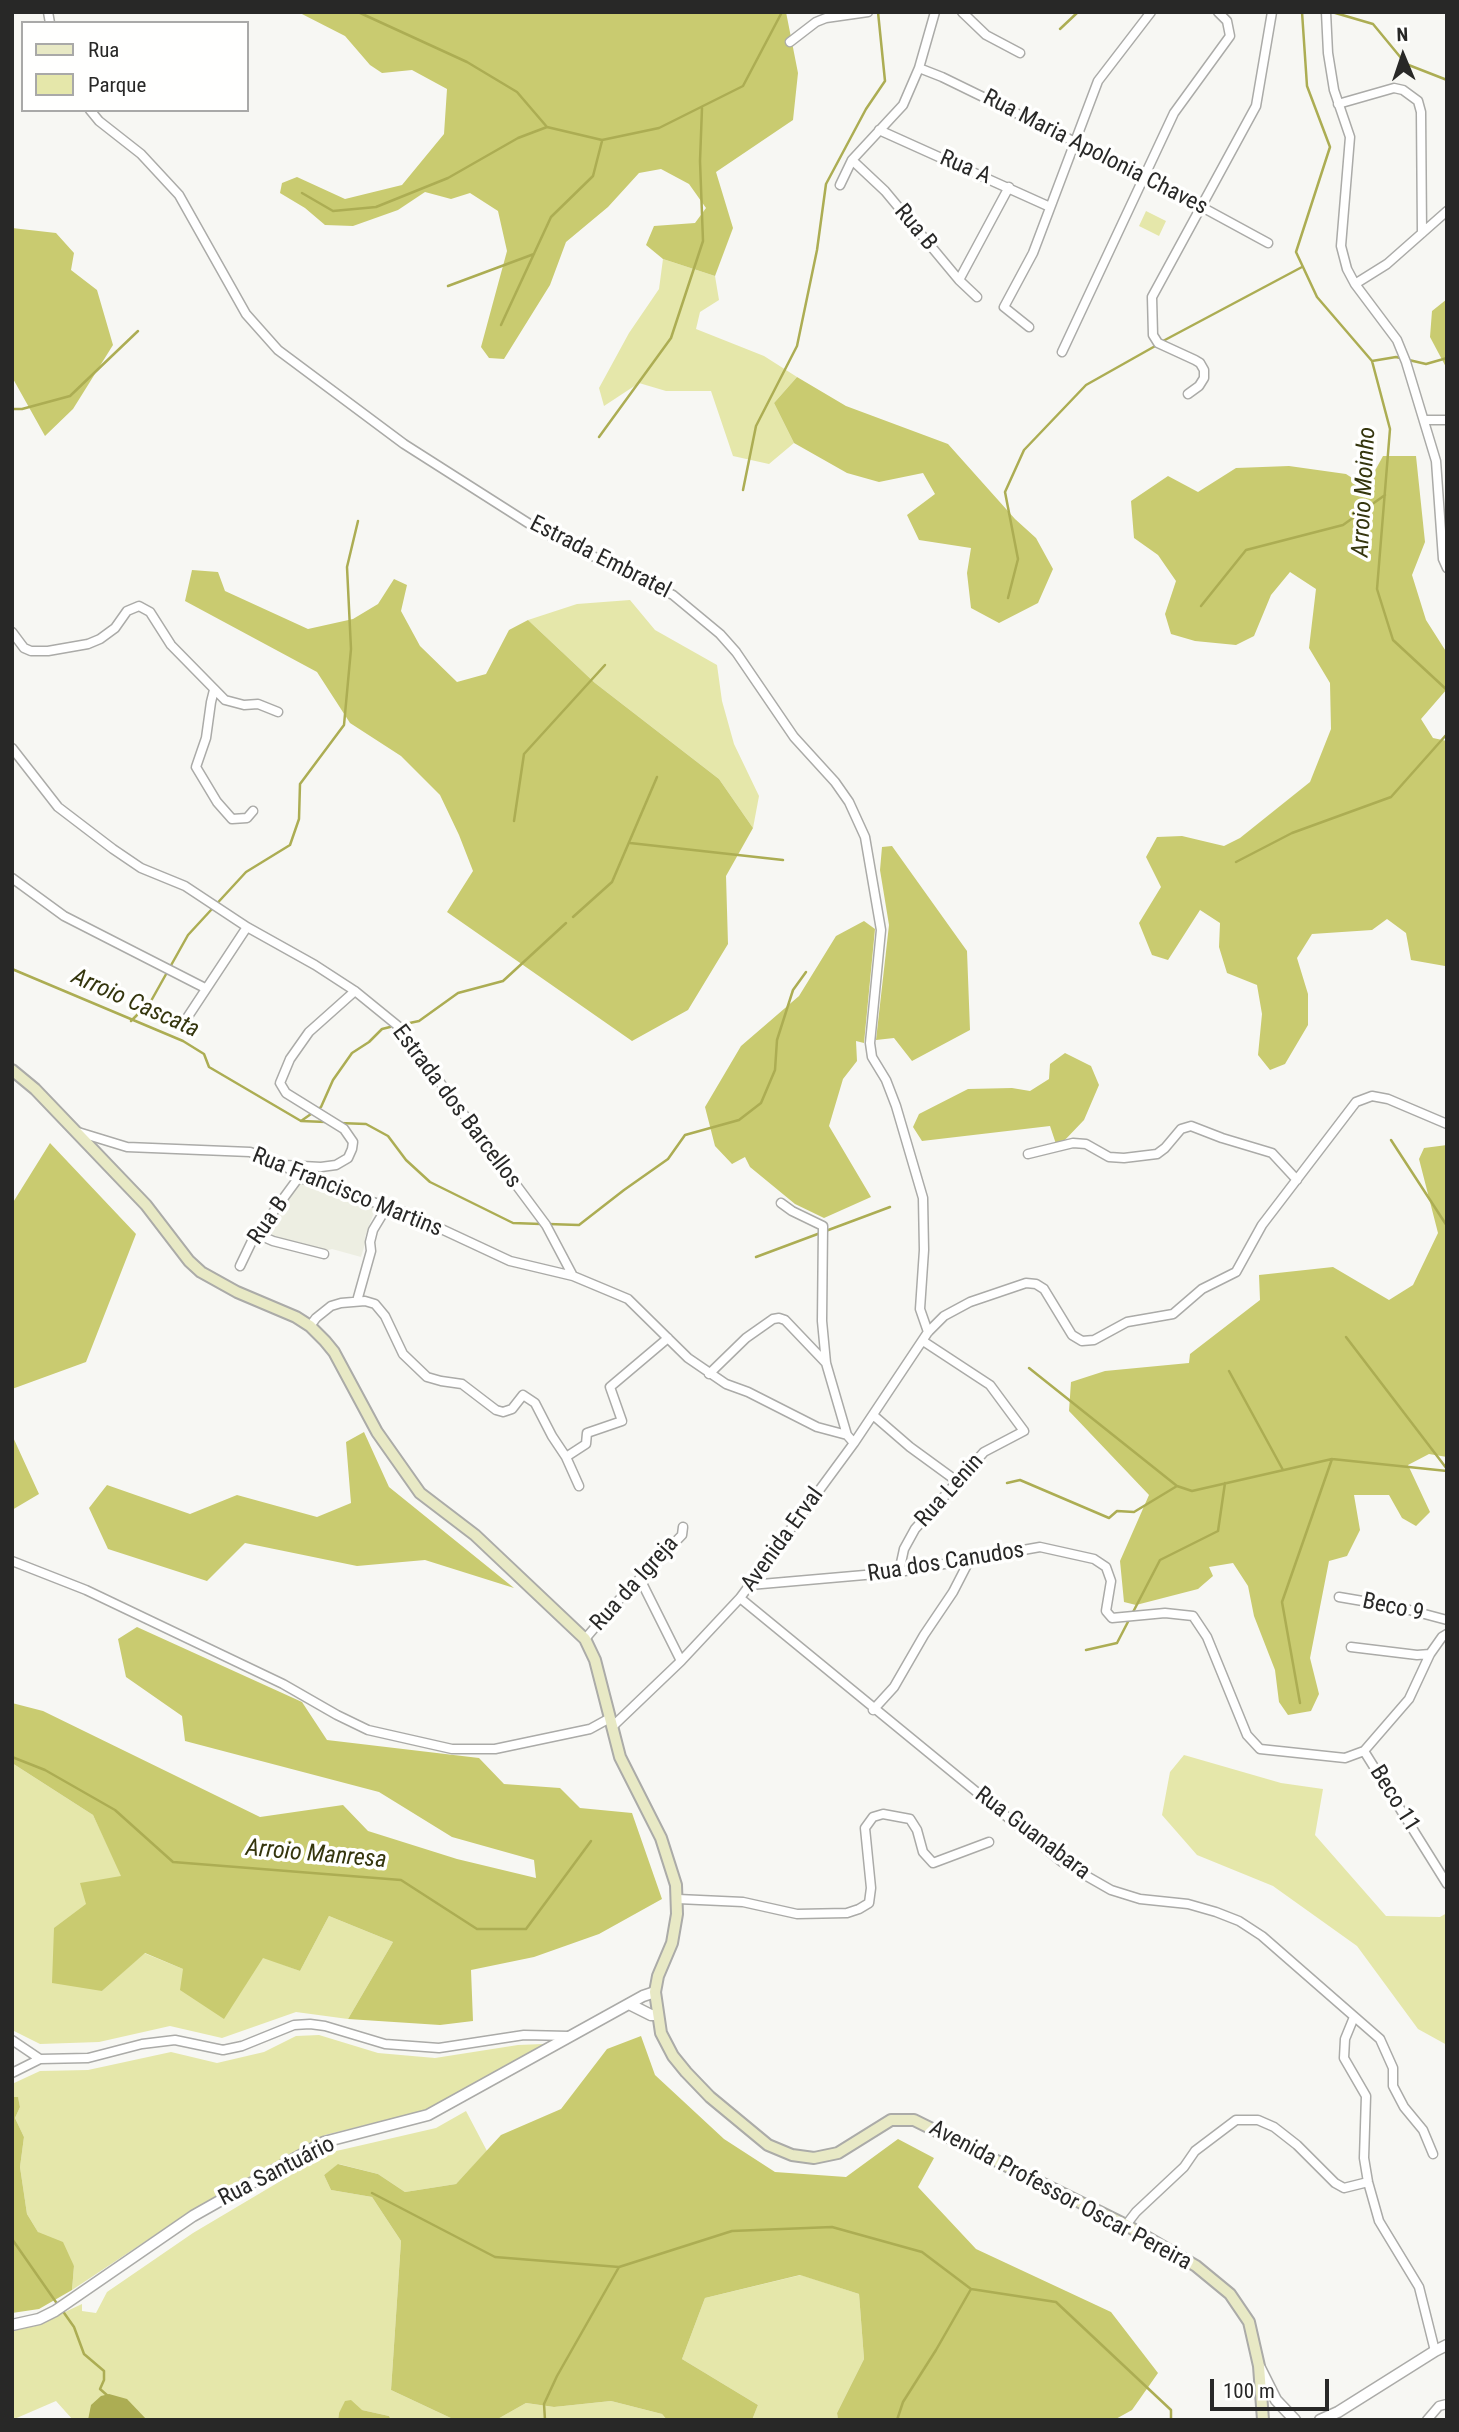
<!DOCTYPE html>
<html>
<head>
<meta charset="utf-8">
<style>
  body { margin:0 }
  #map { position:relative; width:1459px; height:2432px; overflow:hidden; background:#f7f7f3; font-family:"Roboto Condensed",sans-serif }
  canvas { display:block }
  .frame { position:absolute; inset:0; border:14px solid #282827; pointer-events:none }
  .legend { position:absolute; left:21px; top:21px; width:228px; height:91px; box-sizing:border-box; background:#fffffe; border:2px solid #a9a9a8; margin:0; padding:9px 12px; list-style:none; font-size:21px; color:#282827 }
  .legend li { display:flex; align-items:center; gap:14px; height:35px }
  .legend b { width:35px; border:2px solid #a9a9a8 }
  .north { position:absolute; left:1368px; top:21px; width:70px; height:70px; -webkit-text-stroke:5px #fffffe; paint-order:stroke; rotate:358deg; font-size:19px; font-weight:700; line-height:28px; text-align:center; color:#282827 }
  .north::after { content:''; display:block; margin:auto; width:24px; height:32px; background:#282827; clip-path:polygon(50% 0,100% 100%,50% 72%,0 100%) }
  .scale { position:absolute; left:1210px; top:2379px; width:119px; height:32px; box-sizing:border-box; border:4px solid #282827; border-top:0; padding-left:9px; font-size:21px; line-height:24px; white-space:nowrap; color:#282827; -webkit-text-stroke:5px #fffffe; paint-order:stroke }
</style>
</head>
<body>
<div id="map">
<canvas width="1459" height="2432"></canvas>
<div class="frame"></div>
<ul class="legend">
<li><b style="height:9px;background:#e8e9c5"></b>Rua</li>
<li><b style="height:19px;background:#e5e7aa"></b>Parque</li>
</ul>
<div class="north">N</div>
<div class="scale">100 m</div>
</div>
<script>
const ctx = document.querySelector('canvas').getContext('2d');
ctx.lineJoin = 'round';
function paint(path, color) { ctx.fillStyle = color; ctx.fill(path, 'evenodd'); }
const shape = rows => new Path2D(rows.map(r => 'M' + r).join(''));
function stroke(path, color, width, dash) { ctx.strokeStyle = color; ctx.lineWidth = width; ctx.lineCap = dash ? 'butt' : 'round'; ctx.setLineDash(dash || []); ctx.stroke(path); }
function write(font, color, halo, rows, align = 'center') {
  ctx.font = font + ' "Roboto Condensed",sans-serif'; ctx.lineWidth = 7; ctx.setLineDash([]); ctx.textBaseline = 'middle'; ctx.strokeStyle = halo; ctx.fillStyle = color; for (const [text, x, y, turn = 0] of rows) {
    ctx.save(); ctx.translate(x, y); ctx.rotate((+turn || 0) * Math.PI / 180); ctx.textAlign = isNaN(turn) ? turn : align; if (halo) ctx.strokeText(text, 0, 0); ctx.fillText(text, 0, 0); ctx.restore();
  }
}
paint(shape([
  [300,1179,377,1204,365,1237,365,1244,361,1257,332,1249,324,1251,265,1236,273,1215]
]), '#edeee2');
paint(shape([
  [1146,211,1166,221,1159,236,1139,226],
  [663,259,715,276,719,300,700,312,696,329,764,356,797,377,774,403,794,443,769,464,733,456,711,391,666,391,639,383,604,406,599,388,629,333,659,289],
  [630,600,655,630,717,665,722,701,734,744,759,796,753,828,719,779,595,683,528,620,577,604],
  [1184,1755,1281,1783,1323,1789,1315,1835,1386,1916,1440,1917,1447,1913,1447,2045,1418,2029,1357,1946,1273,1886,1197,1855,1162,1815,1170,1772],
  [12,1763,93,1815,122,1876,86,1904,102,1991,144,1953,183,1969,263,1957,300,1971,329,1916,393,1942,348,2019,296,2012,222,2038,170,2026,99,2042,40,2044,12,2030],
  [319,2035,378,2053,435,2058,518,2045,543,2044,543,2046,426,2110,325,2135,182,2217,72,2290,74,2266,38,2232,27,2214,20,2167,24,2137,15,2118,20,2107,18,2098,12,2097,12,2084,40,2071,88,2070,171,2052,217,2063,264,2052,296,2036],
  [466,2111,487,2151,456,2184,405,2192,378,2174,339,2164,324,2175,331,2190,372,2197,401,2241,391,2390,455,2420,391,2420,389,2416,362,2410,339,2413,338,2420,73,2420,56,2401,12,2420,12,2331,35,2326,82,2304,82,2311,96,2313,107,2292,193,2233,316,2160,332,2152,436,2128],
  [801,2275,859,2294,864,2359,837,2413,838,2420,752,2420,758,2405,682,2359,705,2298],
  [611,2401,662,2414,667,2420,496,2420,526,2403,554,2407]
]), '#e5e7aa');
paint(shape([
  [298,12,786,12,798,73,793,120,716,172,733,228,715,276,663,259,646,245,654,226,695,223,706,208,689,184,661,169,639,173,608,207,566,242,550,285,504,359,489,358,481,347,507,251,498,211,470,193,451,199,425,192,398,210,353,226,325,225,305,208,280,193,282,183,297,177,345,199,402,185,444,134,447,89,412,70,382,73,370,65,345,36],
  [12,228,56,233,74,253,71,270,97,290,113,345,73,409,45,436,12,377],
  [1447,299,1447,369,1430,337,1432,311],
  [797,377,846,406,948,444,1015,519,1036,538,1053,569,1038,603,999,623,971,608,967,573,971,548,919,540,907,515,935,494,923,473,879,482,847,473,794,443,774,403],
  [1383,456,1416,456,1425,542,1412,575,1426,620,1447,653,1447,689,1421,719,1433,738,1447,741,1447,964,1445,966,1411,960,1406,933,1387,919,1372,930,1312,934,1297,958,1308,994,1308,1025,1285,1064,1270,1070,1258,1055,1262,1014,1257,985,1227,973,1219,947,1220,923,1200,910,1168,960,1152,955,1139,923,1161,887,1146,857,1157,837,1182,836,1224,846,1240,838,1310,782,1331,729,1330,683,1309,648,1316,589,1290,572,1271,595,1254,636,1236,645,1195,641,1171,634,1165,614,1176,581,1158,555,1134,538,1131,501,1168,476,1198,492,1236,468,1289,466,1346,474,1366,487],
  [192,570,218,572,225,591,308,629,353,619,378,604,394,579,407,585,401,611,420,646,457,682,486,674,509,630,528,620,595,683,719,779,753,828,726,876,728,944,688,1010,632,1041,447,912,473,871,459,835,440,795,401,756,350,723,317,672,185,601],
  [892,846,967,951,970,1030,912,1061,894,1038,876,1040,889,925,880,870,882,847],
  [864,921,875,929,864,1043,856,1041,857,1061,843,1079,829,1126,871,1197,824,1218,795,1204,750,1167,745,1157,732,1164,715,1146,705,1107,741,1046,799,996,836,936],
  [1065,1053,1091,1066,1099,1085,1084,1120,1063,1142,1056,1144,1050,1126,922,1141,913,1127,919,1114,968,1089,1012,1088,1030,1091,1049,1079,1050,1064],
  [50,1143,136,1234,86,1362,12,1389,12,1204],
  [1447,1145,1447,1457,1429,1454,1408,1465,1430,1512,1416,1526,1402,1518,1389,1495,1354,1495,1360,1530,1347,1556,1329,1561,1310,1658,1319,1694,1311,1711,1288,1715,1279,1702,1275,1670,1254,1616,1248,1586,1233,1563,1209,1567,1213,1576,1198,1589,1136,1605,1124,1602,1120,1561,1149,1495,1069,1411,1071,1382,1105,1371,1189,1363,1190,1354,1260,1300,1259,1275,1333,1267,1389,1300,1413,1285,1438,1233,1419,1159,1424,1148],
  [364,1432,389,1487,514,1588,425,1560,357,1566,245,1543,207,1581,108,1549,89,1508,107,1485,190,1514,237,1495,317,1517,351,1503,346,1442],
  [12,1435,39,1494,12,1510],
  [137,1627,302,1702,327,1740,479,1758,504,1784,560,1788,580,1808,632,1813,662,1899,599,1934,534,1957,471,1970,473,2021,440,2025,348,2019,393,1942,329,1916,300,1971,263,1958,224,2019,180,1990,183,1969,145,1953,102,1991,52,1983,54,1928,86,1904,80,1883,121,1876,93,1815,12,1763,12,1703,43,1711,260,1817,343,1805,368,1831,457,1859,536,1878,534,1860,452,1837,379,1792,185,1741,182,1716,126,1677,118,1639],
  [641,2036,655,2075,724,2139,775,2172,846,2177,898,2139,934,2158,918,2187,976,2249,1111,2312,1158,2373,1132,2410,1114,2420,838,2420,837,2413,864,2359,859,2294,800,2275,705,2298,682,2359,758,2405,752,2420,667,2420,662,2414,611,2401,554,2407,526,2403,496,2420,455,2420,391,2390,401,2241,372,2197,331,2190,324,2175,338,2164,378,2174,405,2192,456,2184,501,2135,561,2109,607,2049],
  [12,2097,18,2097,20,2107,15,2118,24,2137,20,2167,27,2214,38,2232,63,2242,74,2266,72,2290,39,2309,12,2313],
  [351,2400,362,2410,389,2416,391,2420,338,2420,339,2413,345,2401]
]), '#c9cb70');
paint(shape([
  [109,2394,127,2399,147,2420,88,2420,91,2405,101,2396]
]), '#acad53');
stroke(shape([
  [358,12,467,62,517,92,547,127],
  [1302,12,1307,86,1330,147,1296,252,1317,297,1372,361,1390,429,1377,589,1393,640,1447,690],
  [1332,12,1373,24,1406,64,1447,80],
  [1060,29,1078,12],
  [302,193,333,211,376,207,448,178,518,138,547,127,602,140,659,128,743,86,782,12],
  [448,286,534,254],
  [501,325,551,217,593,176,602,141],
  [1163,341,1302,267],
  [1372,361,1396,357,1426,364,1447,358],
  [12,409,22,409,70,396,138,331],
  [599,437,671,338,703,241,700,161,702,108],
  [743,490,756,426,797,346,817,250,826,184,866,109,885,81,878,12],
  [1008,598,1018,559,1005,492,1024,450,1086,385,1157,345],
  [1201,606,1246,550,1343,525,1385,495],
  [514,821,524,754,605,665],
  [630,843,783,860],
  [1236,862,1292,833,1391,797,1447,734],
  [573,917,612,882,657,777],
  [12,969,183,1041,204,1054,209,1067,301,1121,321,1107,333,1080,352,1053,369,1042,382,1029,390,1027],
  [131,1021,151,1001,188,935,246,872,290,845,299,819,300,784,344,725,351,649,347,567,358,521],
  [405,1024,419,1021,458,993,503,981,566,923],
  [301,1121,326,1122],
  [339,1123,366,1124,388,1136,406,1160,430,1182,513,1223,541,1224],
  [1391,1140,1447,1226],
  [548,1224,579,1225,624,1190,668,1159,685,1135,739,1120,761,1103,775,1070,777,1040,793,990,806,972],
  [756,1257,890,1207],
  [1346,1337,1447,1469],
  [1029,1368,1177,1486],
  [1229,1371,1283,1470],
  [1007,1483,1020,1480,1109,1518,1117,1511,1134,1512,1177,1486,1192,1491,1332,1459,1447,1471],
  [1086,1650,1117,1643,1160,1560,1218,1531,1225,1483],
  [1300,1703,1282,1602,1332,1459],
  [12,1757,45,1770,115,1810,173,1862,401,1880,477,1929,526,1929,591,1841],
  [372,2193,495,2257,619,2267,732,2231,832,2227,922,2252,971,2289,1056,2302,1171,2410,1171,2420],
  [12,2239,58,2305],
  [62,2310,74,2327,84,2354,104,2371,104,2380,100,2389,108,2396],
  [545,2420,544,2404,557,2376,619,2267],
  [897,2420,903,2402,936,2350,971,2289]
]), '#acad53', 2.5);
const minor = shape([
  [48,12,50,23],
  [962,12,986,35,1020,53],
  [1326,12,1328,53,1334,90,1350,137,1341,246,1347,269,1355,284,1397,340,1406,362,1436,461,1443,559,1447,568],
  [790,42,816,22,826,18,868,12],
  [919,68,942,77,1143,175,1268,243],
  [1338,104,1394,88,1403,90,1418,101,1421,112,1422,233],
  [90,110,99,121,141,154,179,195,246,314,278,350,404,444,539,530,673,595,720,634,736,652,794,737,835,782,849,802,865,837,881,930,870,1043,872,1057,886,1080,896,1106,923,1198,924,1250,920,1309,928,1332],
  [879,130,1050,207],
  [852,160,885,191,959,280,977,297],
  [840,185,852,160,903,105,919,68,935,12],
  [959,280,1009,187],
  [1355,284,1387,264,1447,211],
  [1029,327,1004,307,1033,253,1098,81,1151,12],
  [1062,352,1174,113,1230,36,1227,21,1218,12],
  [1188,394,1199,386,1204,378,1204,370,1200,363,1195,360,1158,343,1153,335,1152,297,1256,106,1272,12],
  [1424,420,1447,420],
  [12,632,24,648,31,651,48,651,88,644,100,639,115,628,127,611,139,606,150,612,171,645,225,700,244,705,258,704,278,712],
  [214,690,211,702,206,738,196,767,217,802,232,819,247,818,253,811],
  [12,748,58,807,113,849,141,868,185,886,247,927,315,965,355,991,398,1026,546,1225,573,1276],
  [12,878,64,916,205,988],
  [181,1027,247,927],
  [78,1132,127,1147,250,1152,284,1165,299,1177,317,1184,407,1213,510,1261,573,1276,628,1299,688,1358,726,1384,748,1392,817,1427,847,1435,854,1443],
  [1028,1154,1073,1143,1086,1144,1109,1157,1124,1158,1157,1154,1165,1148,1181,1129,1191,1126,1222,1138,1272,1153,1297,1180],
  [284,1165,321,1167,336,1165,348,1158,352,1149,353,1142,344,1129,286,1093,280,1083,290,1059,309,1032,355,991],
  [781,1203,792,1211,823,1226,822,1321,826,1363,847,1435],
  [257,1234,273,1241,324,1254],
  [240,1266,252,1241,299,1177],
  [357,1301,371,1251,370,1242,373,1230,388,1205],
  [310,1326,316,1318,331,1306,341,1303,365,1301,375,1304,385,1316,403,1354,427,1377,441,1381,462,1384,496,1410,503,1412,512,1409,523,1395,535,1403,552,1436,566,1457,579,1486],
  [709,1374,746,1338,773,1319,779,1318,785,1320,826,1363],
  [873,1415,910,1447,958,1482],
  [566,1457,586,1444,587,1433,622,1421,610,1387,668,1338],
  [12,1561,86,1590,283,1684,337,1715,368,1730,452,1749,495,1749,590,1729,610,1718],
  [899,1572,904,1549,915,1529,984,1452,1024,1431,990,1385,923,1341],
  [640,1579,681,1661],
  [750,1585,899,1572,1040,1547,1094,1559,1106,1567,1111,1581,1106,1611,1112,1618,1165,1613,1193,1616,1207,1637,1247,1735,1260,1749,1345,1758,1364,1751,1409,1699,1430,1654,1442,1637,1447,1634],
  [1339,1597,1398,1607,1447,1620],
  [740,1598,1062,1862,1111,1890,1140,1899,1188,1904,1216,1912,1239,1921,1262,1936,1380,2039,1393,2068,1393,2086,1404,2107,1423,2130,1433,2154],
  [585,1639,614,1605,682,1535,683,1527],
  [1351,1647,1417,1655,1430,1654],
  [873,1710,894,1687,924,1635,953,1592,969,1561],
  [612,1727,681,1661,740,1598,854,1443,928,1332,944,1316,970,1302,1026,1283,1036,1284,1044,1289,1072,1335,1082,1341,1094,1340,1127,1322,1173,1314,1202,1289,1236,1272,1262,1225,1356,1102,1372,1096,1388,1099,1447,1124],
  [1364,1751,1447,1884],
  [678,1899,743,1902,797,1914,847,1913,859,1909,869,1903,871,1888,865,1828,873,1817,883,1814,910,1819,917,1830,923,1852,933,1863,989,1842],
  [1354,2017,1345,2039,1344,2058,1366,2096,1364,2158,1368,2182,1379,2221,1419,2287,1435,2351],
  [12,2040,40,2059,88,2058,142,2044,175,2040,223,2050,242,2046,294,2025,310,2024,325,2026,385,2044,439,2048,524,2035,569,2036],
  [12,2073,40,2059],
  [1126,2225,1136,2212,1184,2167,1195,2151,1236,2120,1258,2120,1274,2127,1297,2145,1335,2183,1344,2188,1368,2182],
  [1427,2420,1439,2406,1447,2404]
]);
const tertiary = shape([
  [629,2004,651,2015,657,2015],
  [12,2325,39,2319,55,2311,193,2216,324,2142,428,2115,643,1996,655,1992],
  [1260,2368,1276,2400,1295,2420],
  [1320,2420,1338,2412,1435,2351,1447,2345]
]);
const secondary = shape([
  [12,1070,35,1089,146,1205,189,1261,201,1272,237,1292,296,1317,310,1326,325,1341,334,1352,377,1432,420,1493,475,1535,585,1639,595,1660,620,1757,661,1838,676,1885,677,1914,672,1943,658,1976,655,1992,661,2033,673,2056,686,2072,710,2097,768,2145,792,2155,814,2158,838,2153,891,2120,914,2120,1126,2225,1196,2266,1230,2294,1249,2322,1259,2366,1263,2420]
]);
stroke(minor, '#ababa8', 11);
stroke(tertiary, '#ababa8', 13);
stroke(secondary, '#ababa8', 14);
stroke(minor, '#fff', 8);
stroke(tertiary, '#fff', 10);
stroke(secondary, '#e8e9c5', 10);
write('23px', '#282827', '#fffffe', [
  ["Rua Maria Apolonia Chaves",1095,153,27],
  ["Rua A",965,168,23],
  ["Rua B",915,228,50],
  ["Estrada Embratel",600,558,27],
  ["Estrada dos Barcellos",456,1107,53],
  ["Rua Francisco Martins",347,1193,22],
  ["Rua B",269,1221,-55],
  ["Rua Lenin",950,1491,-48],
  ["Avenida Erval",783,1540,-54],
  ["Rua dos Canudos",946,1563,-9],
  ["Rua da Igreja",635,1584,-48],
  ["Beco 9",1393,1608,12],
  ["Beco 11",1394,1799,58],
  ["Rua Guanabara",1032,1834,37],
  ["Rua Santuário",277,2172,-27],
  ["Avenida Professor Oscar Pereira",1060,2196,28]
]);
write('italic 24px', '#34350d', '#fffffe', [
  ["Arroio Moinho",1365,492,-87],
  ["Arroio Cascata",135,1004,24],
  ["Arroio Manresa",316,1855,5]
]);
</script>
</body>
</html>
